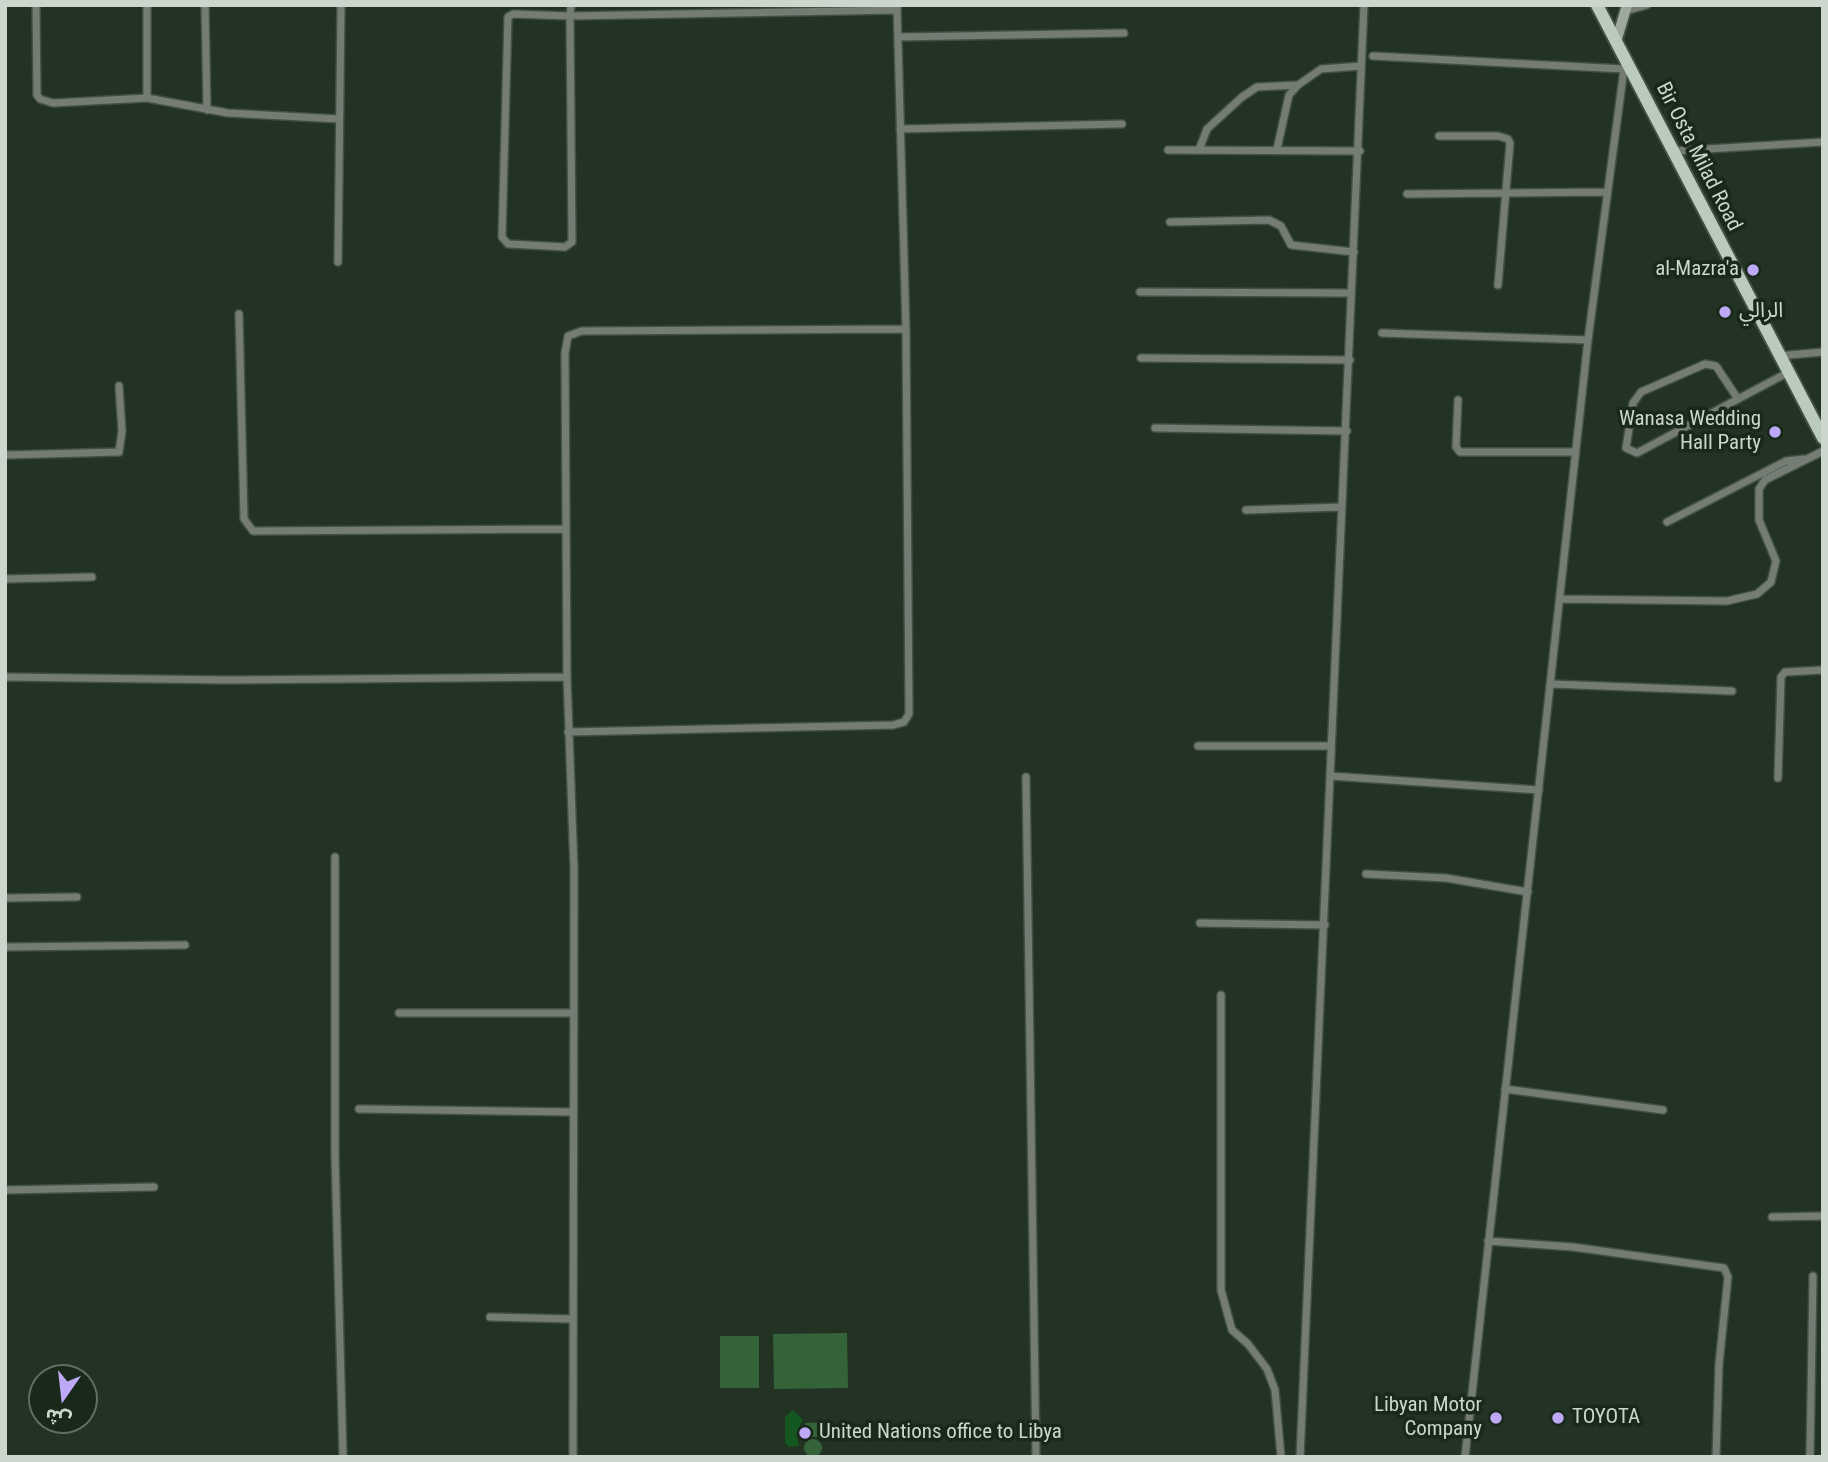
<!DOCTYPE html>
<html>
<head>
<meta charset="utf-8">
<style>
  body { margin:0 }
  #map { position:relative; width:1828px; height:1462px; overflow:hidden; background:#223223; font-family:"Roboto Condensed","Noto Sans Arabic",sans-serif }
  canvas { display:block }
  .frame { position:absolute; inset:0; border:7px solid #ccd6cc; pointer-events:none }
  .north { position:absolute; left:28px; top:1364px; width:70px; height:70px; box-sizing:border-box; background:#182819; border:2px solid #606e61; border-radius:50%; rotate:194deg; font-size:19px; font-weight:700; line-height:28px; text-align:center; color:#ccd6cc }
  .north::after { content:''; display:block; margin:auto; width:24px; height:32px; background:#bda9f5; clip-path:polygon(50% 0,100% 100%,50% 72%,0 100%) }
</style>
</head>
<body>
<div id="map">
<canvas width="1828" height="1462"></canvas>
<div class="frame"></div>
<div class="north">ش</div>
</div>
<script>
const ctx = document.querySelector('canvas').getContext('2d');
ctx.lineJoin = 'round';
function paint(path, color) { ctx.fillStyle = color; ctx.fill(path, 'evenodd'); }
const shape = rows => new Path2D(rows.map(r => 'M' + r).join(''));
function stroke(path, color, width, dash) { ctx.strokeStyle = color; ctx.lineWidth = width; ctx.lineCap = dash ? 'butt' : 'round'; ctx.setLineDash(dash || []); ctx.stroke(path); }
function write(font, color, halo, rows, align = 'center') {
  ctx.font = font + ' "Roboto Condensed","Noto Sans Arabic",sans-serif'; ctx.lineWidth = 7; ctx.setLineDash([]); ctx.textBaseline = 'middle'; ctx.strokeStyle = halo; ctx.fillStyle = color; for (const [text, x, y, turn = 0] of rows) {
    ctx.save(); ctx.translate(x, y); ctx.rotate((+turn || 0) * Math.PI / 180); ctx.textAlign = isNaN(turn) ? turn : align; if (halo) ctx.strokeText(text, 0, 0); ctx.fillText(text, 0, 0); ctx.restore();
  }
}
paint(shape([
  [847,1333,848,1388,774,1389,773,1334],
  [720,1336,759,1336,759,1388,720,1388],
  [827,1422,827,1437,805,1437,805,1423],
  '804 1448a9 9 0 1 1 18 0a9 9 0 1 1-18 0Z'
]), '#346339');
paint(shape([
  [793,1410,803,1420,796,1434,799,1446,789,1447,785,1443,785,1417]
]), '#155721');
const street = shape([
  [36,5,37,95,40,99,53,103,147,98],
  [147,5,147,98,228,113,339,119],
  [205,5,207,110],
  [571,5,570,16,572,242,565,247,508,244,502,237,508,17,513,14,570,16,897,10],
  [1626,11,1647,5],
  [898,37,1124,33],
  [1373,56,1624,69],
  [900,129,1122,124],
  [1439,136,1498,136,1508,139,1510,143,1498,285],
  [1277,149,1289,95,1298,85,1321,69,1361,66],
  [1168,150,1360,151],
  [1199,150,1207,129,1242,97,1257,87,1298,85],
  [1674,151,1823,142],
  [1407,194,1607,192],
  [1170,222,1269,220,1281,226,1291,245,1354,252],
  [338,262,341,5],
  [1140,292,1351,293],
  [239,314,244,519,253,531,566,529],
  [1382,333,1588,340],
  [1778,356,1823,352],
  [1141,358,1350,360],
  [1738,399,1716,366,1705,364,1641,392,1633,403,1626,448,1637,453,1738,399,1787,373],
  [1458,400,1456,447,1460,452,1576,452],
  [1155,428,1347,431],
  [5,455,119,452,122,431,119,386],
  [1246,510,1342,507],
  [1667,522,1786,461,1804,459],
  [5,579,92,577],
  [1560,599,1727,601,1757,594,1771,582,1776,561,1759,520,1759,489,1765,480,1823,451],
  [5,677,228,680,567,677,574,869,573,1457],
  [567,677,565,353,568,336,582,331,906,329],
  [1551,684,1732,691],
  [568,732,893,725,904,722,909,714,906,329,897,5],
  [1198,746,1331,746],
  [1330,776,1539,790],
  [1026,777,1036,1457],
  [1778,778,1781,677,1785,672,1823,670],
  [335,857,335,1155,343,1457],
  [1366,874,1446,878,1528,892],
  [5,898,77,897],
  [1200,923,1325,925],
  [5,947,185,945],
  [1221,995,1221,1290,1232,1330,1248,1344,1267,1369,1275,1390,1281,1457],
  [399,1013,573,1013],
  [1505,1089,1663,1110],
  [359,1109,572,1112],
  [5,1190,154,1187],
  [1772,1217,1823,1216],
  [1488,1241,1573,1247,1724,1268,1728,1277,1719,1364,1716,1457],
  [490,1317,573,1319],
  [1300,1457,1364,5],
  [1465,1457,1588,340,1624,69,1629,64],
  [1810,1457,1813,1276]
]);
const secondary = shape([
  [1616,42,1627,5]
]);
const primary = shape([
  [1597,5,1823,438]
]);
stroke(street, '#415041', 10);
stroke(secondary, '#415041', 14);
stroke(primary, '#415041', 16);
stroke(street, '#747c74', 7);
stroke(secondary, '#9ca99c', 10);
stroke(primary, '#bbcbbb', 12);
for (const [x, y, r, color] of [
  [1753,270,7,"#bda9f5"],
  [1725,312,7,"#bda9f5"],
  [1775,432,7,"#bda9f5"],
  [1496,1418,7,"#bda9f5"],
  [1558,1418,7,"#bda9f5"],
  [805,1433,7,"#bda9f5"]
]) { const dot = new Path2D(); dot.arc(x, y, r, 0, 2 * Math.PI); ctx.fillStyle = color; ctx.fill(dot); stroke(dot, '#182819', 2.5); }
write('21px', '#ccd6cc', '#182819', [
  ["Bir Osta Milad Road",1698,157,63]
]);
write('21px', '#ccd6cc', '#182819', [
  ["al-Mazra'a",1739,270],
  ["الرالي",1739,312,"left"],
  ["Wanasa Wedding",1761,420],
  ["Hall Party",1761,444],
  ["Libyan Motor",1482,1406],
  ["Company",1482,1430],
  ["TOYOTA",1572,1418,"left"],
  ["United Nations office to Libya",819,1433,"left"]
], 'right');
</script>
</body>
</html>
